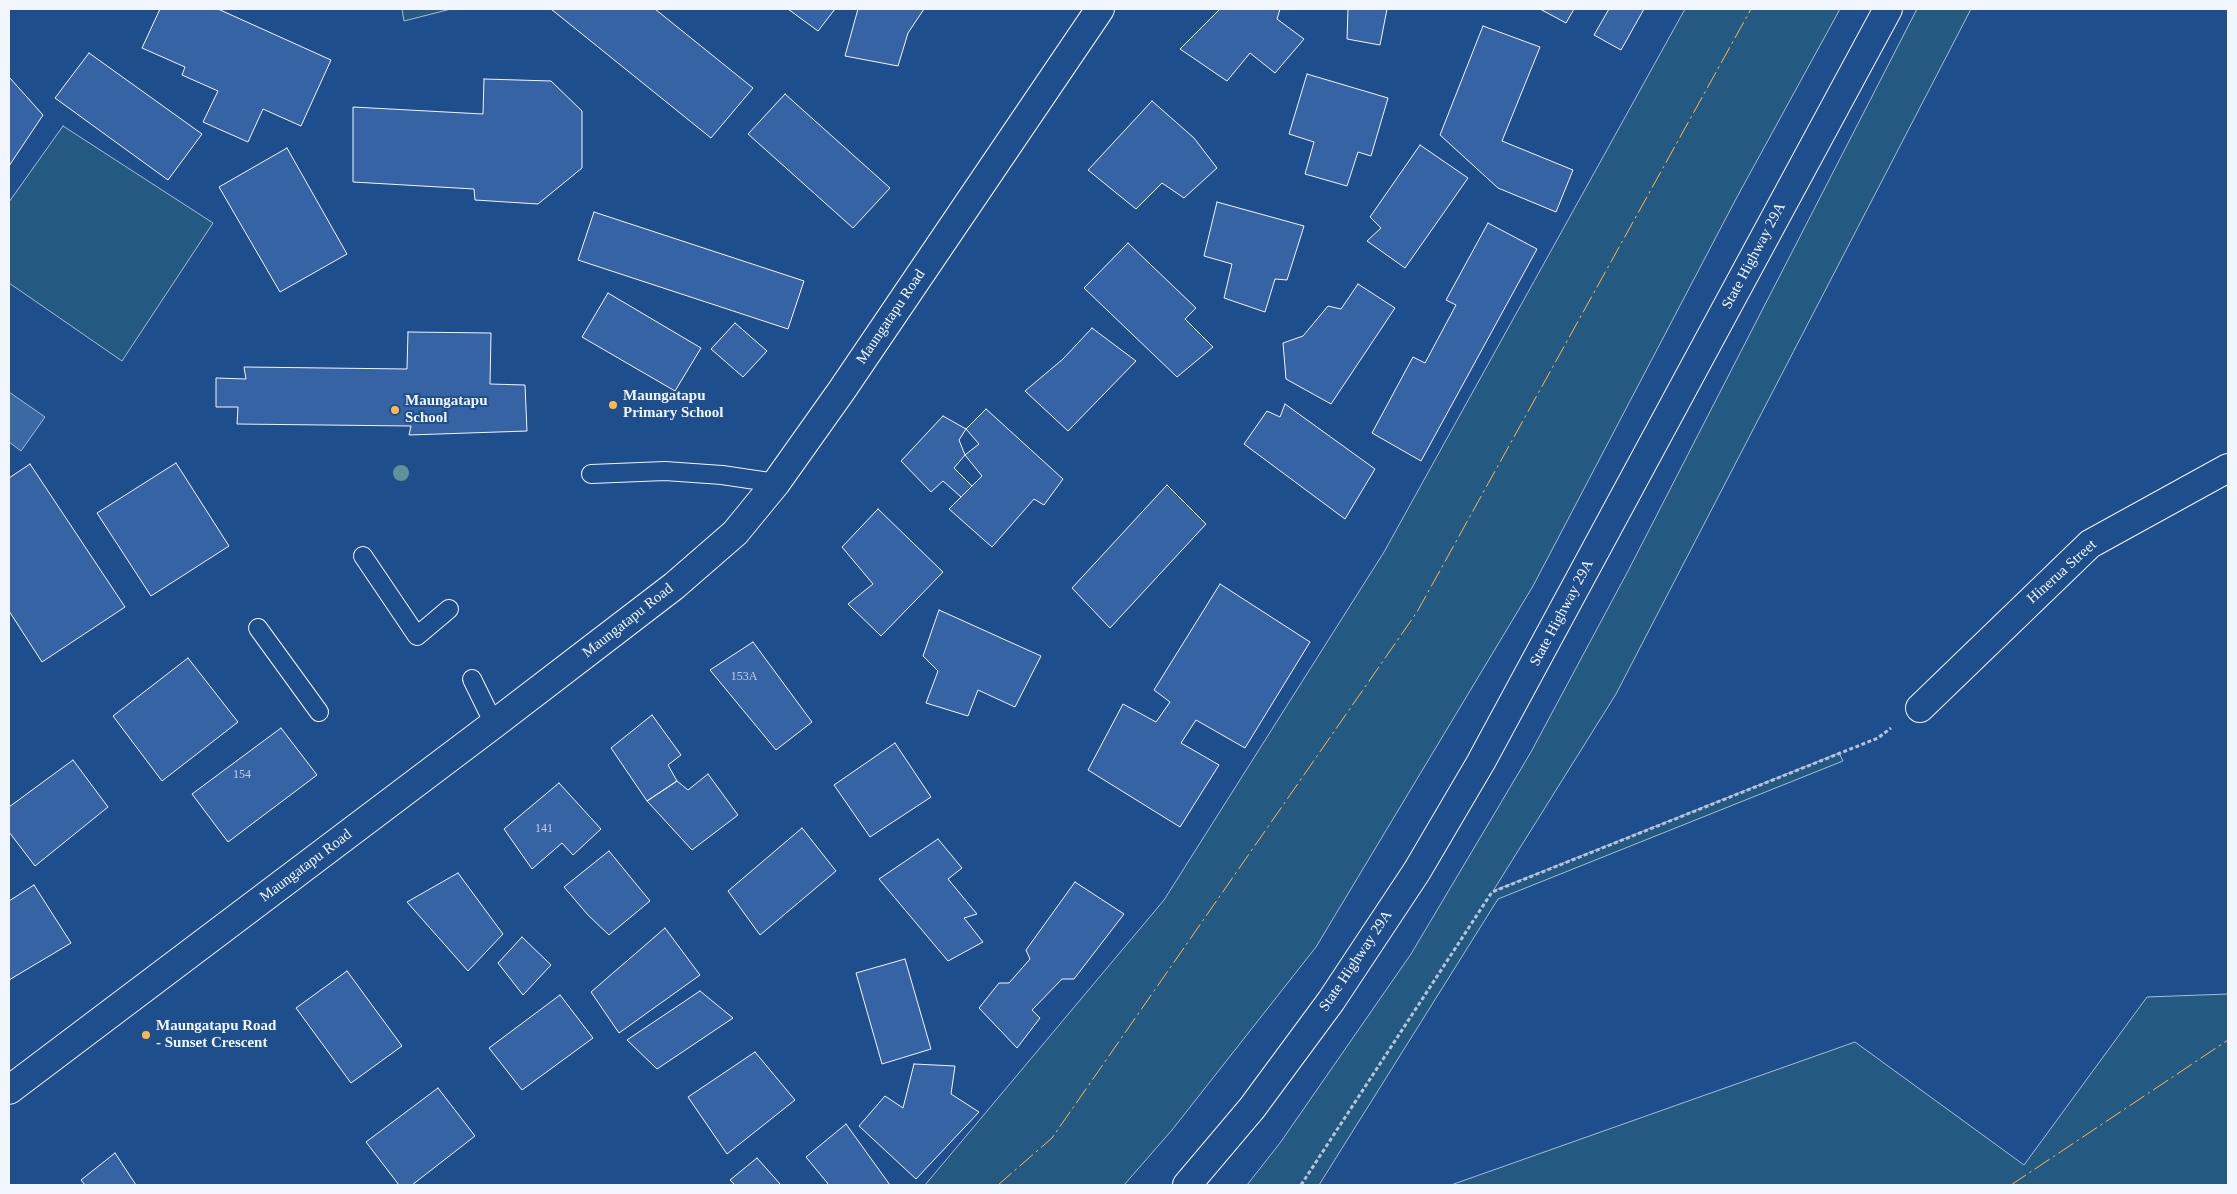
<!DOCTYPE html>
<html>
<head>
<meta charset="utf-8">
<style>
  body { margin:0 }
  #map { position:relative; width:2237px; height:1194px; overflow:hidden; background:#1f4e8c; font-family:"Times New Roman",serif }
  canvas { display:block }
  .frame { position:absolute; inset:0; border:10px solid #f2f6ff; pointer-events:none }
</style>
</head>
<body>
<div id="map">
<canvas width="2237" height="1194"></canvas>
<div class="frame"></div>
</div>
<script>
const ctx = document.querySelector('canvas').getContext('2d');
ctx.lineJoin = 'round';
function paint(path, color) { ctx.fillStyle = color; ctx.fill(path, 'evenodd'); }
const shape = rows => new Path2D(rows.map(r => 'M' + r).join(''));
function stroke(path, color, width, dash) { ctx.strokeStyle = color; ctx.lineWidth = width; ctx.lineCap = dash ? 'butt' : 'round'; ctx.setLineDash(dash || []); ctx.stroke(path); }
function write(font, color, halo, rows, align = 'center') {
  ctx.font = font + ' "Times New Roman",serif'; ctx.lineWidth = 4; ctx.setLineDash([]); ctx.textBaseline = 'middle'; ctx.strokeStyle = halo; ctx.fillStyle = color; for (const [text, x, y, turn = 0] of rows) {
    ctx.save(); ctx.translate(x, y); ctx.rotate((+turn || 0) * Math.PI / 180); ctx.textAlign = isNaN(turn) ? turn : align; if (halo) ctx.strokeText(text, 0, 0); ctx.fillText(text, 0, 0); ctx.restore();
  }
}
const green = shape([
  [402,9,451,9,404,21,402,9],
  [1685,9,1840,9,1737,197,1533,586,1316,947,1172,1130,1124,1185,925,1185,1164,900,1384,552,1685,9],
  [1917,9,1971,9,1616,694,1493,891,1839,753,1843,761,1498,899,1319,1185,1247,1185,1280,1143,1411,954,1531,752,1628,571,1917,9],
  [63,126,213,223,122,361,9,283,9,202,63,126],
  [2228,994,2228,1185,1451,1185,1855,1042,2024,1165,2147,997,2228,994]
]);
paint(green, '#245a82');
stroke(green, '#a8bbd7', 1);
const water = shape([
  [9,392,45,417,21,451,9,442,9,392]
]);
paint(water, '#3b69a3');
stroke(water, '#a8bbd7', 1);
const building = shape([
  [160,9,218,9,331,60,301,126,263,109,248,142,203,122,218,91,182,75,185,67,142,48,160,9],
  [551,9,655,9,753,88,711,138,551,9],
  [788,9,835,9,818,31,788,9],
  [858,9,924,9,908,33,898,66,845,56,858,9],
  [1220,9,1280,9,1277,19,1304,39,1275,73,1250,53,1227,81,1180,49,1220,9],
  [1348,9,1387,9,1380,45,1347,39,1348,9],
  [1540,9,1574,9,1566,23,1540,9],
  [1609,9,1644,9,1621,50,1594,35,1609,9],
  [1483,26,1540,47,1502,141,1573,170,1556,212,1498,188,1440,135,1483,26],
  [89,53,202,134,168,180,55,98,89,53],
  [1307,74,1388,98,1371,156,1358,152,1347,186,1305,174,1314,142,1289,134,1307,74],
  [9,77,43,115,9,166,9,77],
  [484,79,551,81,582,111,582,168,538,204,475,200,474,189,353,182,353,107,483,114,484,79],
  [785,94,890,188,853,228,748,134,785,94],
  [1152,101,1194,138,1217,168,1184,198,1162,183,1136,209,1088,170,1152,101],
  [1420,145,1468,178,1405,268,1367,241,1381,228,1370,217,1420,145],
  [287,148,347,254,280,292,219,187,287,148],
  [1217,202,1304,226,1287,280,1275,279,1265,312,1224,298,1232,264,1204,256,1217,202],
  [594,212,804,281,788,329,578,260,594,212],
  [1488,223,1537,249,1421,461,1372,433,1413,357,1425,363,1456,305,1446,300,1488,223],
  [1128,243,1196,308,1185,319,1213,347,1177,377,1084,288,1128,243],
  [1358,284,1395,308,1331,404,1286,379,1283,343,1303,336,1328,306,1341,309,1358,284],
  [608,293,701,348,675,391,582,337,608,293],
  [735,323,767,351,743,377,711,349,735,323],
  [1092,328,1136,361,1068,431,1025,391,1063,359,1092,328],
  [408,332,491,333,490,384,525,385,527,431,409,435,411,426,237,424,238,407,216,407,216,378,246,379,244,367,407,369,408,332],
  [1285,404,1375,469,1345,519,1244,444,1267,411,1280,417,1285,404],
  [986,409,1063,479,1044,505,1034,499,992,547,949,509,982,476,965,455,979,444,966,429,986,409],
  [943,416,966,429,959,440,965,455,954,468,972,486,961,497,943,481,931,492,901,461,943,416],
  [176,463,229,546,151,596,97,513,176,463],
  [30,464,125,607,42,662,9,611,9,478,30,464],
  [1167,485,1206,524,1110,628,1072,588,1167,485],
  [878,509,943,572,881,636,848,604,873,584,842,547,878,509],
  [1220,584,1310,642,1245,748,1196,720,1181,743,1219,765,1180,827,1088,770,1123,704,1156,722,1170,702,1154,690,1220,584],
  [939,610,1041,656,1015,707,978,690,968,716,926,703,938,671,923,656,939,610],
  [753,642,812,722,776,750,710,670,753,642],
  [188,658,238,722,162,781,113,716,188,658],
  [652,715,681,755,668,765,677,781,647,801,611,748,652,715],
  [281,728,317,775,228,842,192,794,281,728],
  [895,743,931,797,870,837,834,785,895,743],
  [73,760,108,807,35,866,9,832,9,807,73,760],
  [708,774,738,815,692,850,647,801,677,781,688,790,708,774],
  [559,783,601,829,573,855,562,843,532,869,504,829,559,783],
  [802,828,836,871,760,935,728,891,802,828],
  [938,839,962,868,948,879,977,914,964,918,983,942,948,961,879,879,938,839],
  [609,851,650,901,609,935,588,915,564,887,609,851],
  [458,873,503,934,468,971,407,902,458,873],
  [1075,882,1124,914,1074,979,1062,979,1032,1010,1040,1018,1017,1048,979,1008,999,983,1009,983,1030,959,1026,950,1075,882],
  [34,885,71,943,9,980,9,901,34,885],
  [665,928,700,975,619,1033,591,992,665,928],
  [522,937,551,965,523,995,498,963,522,937],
  [905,959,931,1049,882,1064,856,973,905,959],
  [347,971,402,1046,351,1083,296,1008,347,971],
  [700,991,733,1018,657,1069,627,1040,700,991],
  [560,995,593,1038,522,1090,489,1048,560,995],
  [755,1052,795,1100,727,1154,688,1097,755,1052],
  [914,1064,955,1066,951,1094,979,1112,916,1179,859,1126,885,1096,903,1108,914,1064],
  [438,1088,475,1136,412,1185,399,1185,366,1142,438,1088],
  [846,1124,890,1185,829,1185,806,1157,846,1124],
  [115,1153,136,1185,85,1185,81,1180,115,1153],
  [757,1158,781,1185,735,1185,730,1180,757,1158]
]);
paint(building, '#3563a3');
stroke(building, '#f2f6ff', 1);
const service = shape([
  [591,474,665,471,722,475,776,483],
  [363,556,417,636,449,609],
  [258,628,319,712],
  [472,679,494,724]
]);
const minor = shape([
  [1920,708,2090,544,2228,468]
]);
const tertiary = shape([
  [9,1090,494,724,674,586,735,533,776,483,842,390,1100,9]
]);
const trunk = shape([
  [1187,1185,1252,1108,1331,1001,1417,871,1481,762,1888,9]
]);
stroke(service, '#f2f6ff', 20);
stroke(minor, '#f2f6ff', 30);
stroke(tertiary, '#f2f6ff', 30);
stroke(trunk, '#f2f6ff', 30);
stroke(shape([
  [1301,1185,1492,892,1878,738,1891,728]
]), '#b3c4dc', 3, [4, 2.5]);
stroke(service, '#1f4e8c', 18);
stroke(minor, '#1f4e8c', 28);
stroke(tertiary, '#1f4e8c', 28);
stroke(trunk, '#1f4e8c', 28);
stroke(shape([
  [998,1185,1052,1138,1417,612,1751,9],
  [2011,1185,2228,1040]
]), '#ffb74d', 1, [18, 4, 2.5, 4]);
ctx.fillStyle = '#61919a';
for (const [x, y] of [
  [401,473]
]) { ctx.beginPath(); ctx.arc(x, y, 8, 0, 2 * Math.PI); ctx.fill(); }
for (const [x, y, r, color] of [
  [613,405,5,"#ffb74d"],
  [395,410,5,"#ffb74d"],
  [146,1035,5,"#ffb74d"]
]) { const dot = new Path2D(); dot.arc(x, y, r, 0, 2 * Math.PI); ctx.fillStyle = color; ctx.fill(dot); stroke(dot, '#1f4e8c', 2); }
write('12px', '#c3d1e8', null, [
  ["153A",744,677],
  ["154",242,775],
  ["141",544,829]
]);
write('15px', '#f2f6ff', '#1f4e8c', [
  ["State Highway 29A",1754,256,-62],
  ["Maungatapu Road",891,317,-56],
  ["Hinerua Street",2062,572,-42],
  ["State Highway 29A",1562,613,-62],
  ["Maungatapu Road",628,621,-38],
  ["Maungatapu Road",306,866,-37],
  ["State Highway 29A",1356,961,-56]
]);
write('bold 15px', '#f2f6ff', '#1f4e8c', [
  ["Maungatapu",623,396],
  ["Primary School",623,413],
  ["Maungatapu",405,401],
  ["School",405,418],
  ["Maungatapu Road",156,1026],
  ["- Sunset Crescent",156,1043]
], 'left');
</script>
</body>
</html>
